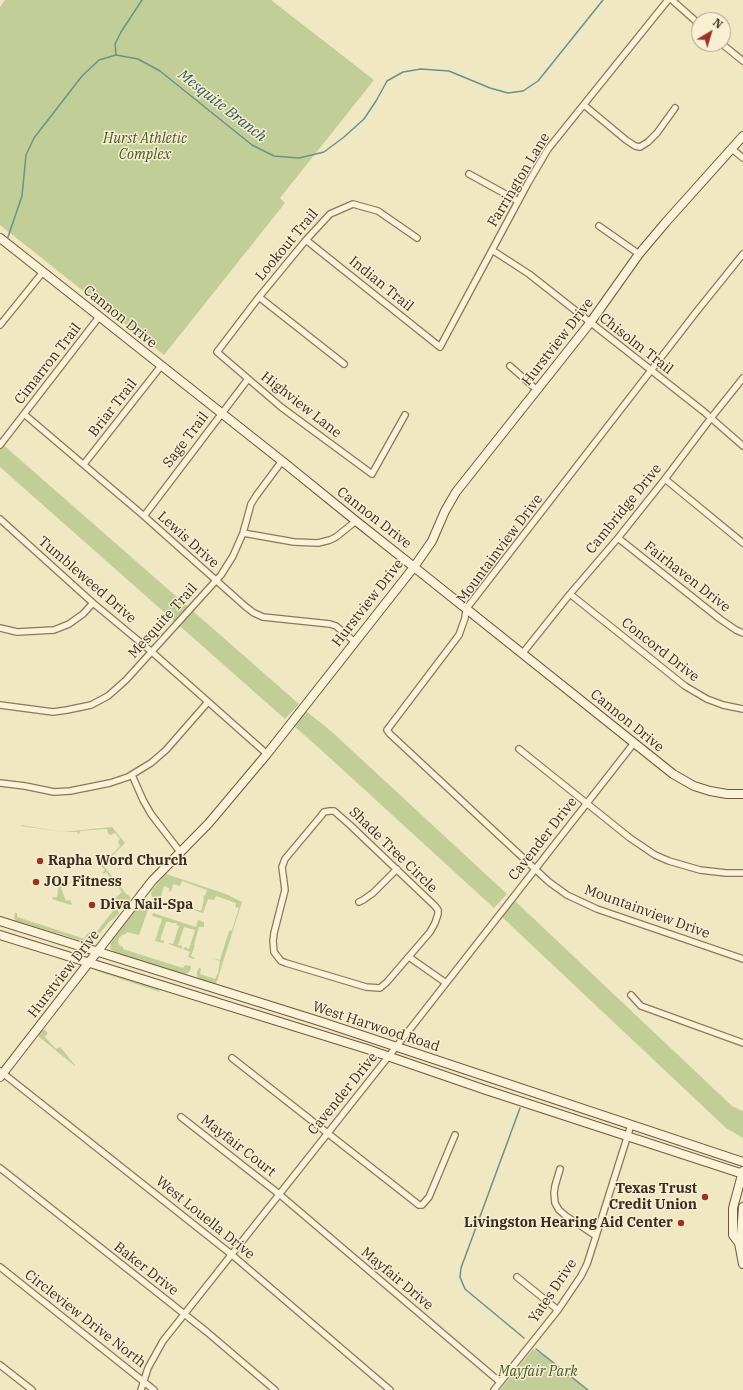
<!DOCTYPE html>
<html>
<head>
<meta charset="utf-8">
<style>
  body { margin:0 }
  #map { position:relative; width:743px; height:1390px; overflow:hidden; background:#f0e7c3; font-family:"IBM Plex Serif",serif }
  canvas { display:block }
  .north { position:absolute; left:691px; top:12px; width:40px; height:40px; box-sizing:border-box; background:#f7f0d3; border:1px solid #aba28b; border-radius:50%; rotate:38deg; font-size:11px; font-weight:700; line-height:16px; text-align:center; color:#3a2e1e }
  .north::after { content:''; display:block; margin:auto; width:14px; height:18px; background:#9c3227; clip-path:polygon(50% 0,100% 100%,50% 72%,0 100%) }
</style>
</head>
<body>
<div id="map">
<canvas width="743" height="1390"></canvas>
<div class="north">N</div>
</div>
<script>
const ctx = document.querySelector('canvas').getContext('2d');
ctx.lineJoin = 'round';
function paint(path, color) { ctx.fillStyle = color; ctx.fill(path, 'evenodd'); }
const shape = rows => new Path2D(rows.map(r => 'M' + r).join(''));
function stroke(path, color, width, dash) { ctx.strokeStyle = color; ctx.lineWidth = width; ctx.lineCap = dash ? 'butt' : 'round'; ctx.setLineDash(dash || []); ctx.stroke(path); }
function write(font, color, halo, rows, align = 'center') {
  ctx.font = font + ' "IBM Plex Serif",serif'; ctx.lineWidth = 3; ctx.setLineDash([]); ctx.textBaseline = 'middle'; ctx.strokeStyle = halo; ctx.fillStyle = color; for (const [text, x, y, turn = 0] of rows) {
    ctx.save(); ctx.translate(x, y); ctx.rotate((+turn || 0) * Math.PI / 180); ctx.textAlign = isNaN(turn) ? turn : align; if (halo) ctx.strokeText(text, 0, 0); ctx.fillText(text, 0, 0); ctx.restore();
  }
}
paint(shape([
  [5,0,271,0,374,80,280,198,285,203,164,355,0,225,0,7],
  [0,442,299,704,285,719,0,467],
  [306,711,332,732,507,894,494,908,319,748,294,726],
  [21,825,62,832,112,827,125,843,103,865,127,895,128,894,130,897,130,900,125,905,123,906,115,900,115,898,122,892,106,872,104,874,102,873,105,870,101,866,120,846,118,842,120,839,115,833,110,835,108,833,107,829,105,829,80,831,79,835,77,832,62,832,21,826],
  [166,874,226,894,242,902,216,984,200,979,197,977,197,972,199,968,200,968,201,969,200,974,215,979,218,973,220,961,211,958,220,960,229,931,232,930,239,908,235,907,236,903,216,896,214,900,208,899,203,913,190,909,191,908,201,911,204,899,203,895,205,896,207,890,182,881,180,886,173,884,171,892,169,891,169,888,164,886,160,899,152,897,151,893,152,890],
  [56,875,61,876,65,885,61,888,66,901,70,900,72,904,71,905,52,899,53,897,57,897,60,879,56,878],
  [515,901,732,1106,743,1111,743,1138,726,1128,502,917],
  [143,902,148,903,146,909,148,910,139,935,127,932,126,934,122,935,119,938,118,941,119,945,123,947,123,949,183,968,185,965,191,966,190,971,188,973,185,974,178,972,114,952,110,948,111,942,139,905],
  [110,907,114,907,118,910,119,914,109,922,93,942,90,943,16,921,14,918,15,913,17,913,17,917,85,939,86,935,90,932,94,935,113,911,110,908],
  [153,913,196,927,198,920,204,922,204,927,199,927,194,945,195,945,191,956,195,958,194,959,188,957,190,952,183,949,185,947,189,949,195,930,184,927,178,945,182,946,182,949,169,944,169,943,173,944,179,926,176,925,177,923,171,923,171,922,166,922,160,940,164,941,164,943,155,941,162,919,152,916],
  [94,970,98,970,158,989,160,992],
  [42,1030,45,1030,48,1033,45,1037,56,1049,60,1047,75,1065,75,1066,38,1036],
  [533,1349,548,1358,588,1390,500,1390]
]), '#c2ce97');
stroke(shape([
  [116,55,115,44,121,32,142,0],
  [8,237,22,196,26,155,34,138,82,76,99,60,116,55,138,59,160,71,252,145,274,156,299,158,324,152,344,137,364,119,376,101,387,81,403,72,421,69,449,71,490,88,508,93,523,91,538,81,603,0],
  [520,1108,461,1268,460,1277,465,1289,524,1338],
  [536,1349,588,1390]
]), '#6c918c', 1.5);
const street = shape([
  [672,0,699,24],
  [722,44,743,61],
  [584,105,626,140,635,146,640,147,648,142,657,133,675,108],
  [732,149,743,158],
  [469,174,518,201],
  [599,226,639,254],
  [306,240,440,347,528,183,548,149,668,0],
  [492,250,529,274,703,411,743,446],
  [743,254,697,311,470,604,466,610,465,618,459,635,387,730,390,734,549,882,567,895,597,909,743,959],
  [259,297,344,364],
  [0,325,43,272],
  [510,366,537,390],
  [24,414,144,516,246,607,254,613,263,617,330,624,336,626,355,642],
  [405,415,372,474,281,407,217,352,259,297,306,240,330,214,353,204,378,211,417,238],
  [0,445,99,317],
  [84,464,161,366],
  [665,479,743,543],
  [144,516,248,379],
  [0,519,93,603,152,652,267,754],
  [243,533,294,542,318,543,330,540,336,537,356,521],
  [618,538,720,619,736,630,743,633],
  [570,594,685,686,707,699,723,705,743,709],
  [0,628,17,632,54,630,69,624,83,614,93,603],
  [522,654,570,594,618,538,665,479,711,418,743,378],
  [0,705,53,712,67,710,91,705,108,696,126,680,221,575,233,556,243,533,251,504,256,496,282,461],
  [519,749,630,838,655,855,669,861,700,870,726,873,743,873],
  [132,775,143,800,151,814,181,853],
  [0,783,25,786,54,792,70,791,110,783,128,777,151,763,166,750,208,702],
  [330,811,334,811,350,825,435,906,438,910,438,914,435,923,430,932,387,982,380,988,366,987,286,963,281,961,274,952,273,941,274,933,285,890,282,867,285,859,321,816,324,812,330,811],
  [359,902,363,900,373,893,397,869],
  [409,957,446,983],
  [631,995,641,1006,743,1043],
  [232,1058,419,1205,422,1205,429,1197,455,1135],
  [0,1071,231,1254,390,1390],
  [181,1117,279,1194,500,1382],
  [0,1168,207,1332,275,1390],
  [560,1169,555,1186,554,1193,555,1203,559,1210,566,1216,596,1236],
  [0,1267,154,1390],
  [517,1277,558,1310],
  [0,1365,32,1390],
  [141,1390,148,1368,163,1341,396,1047,634,743],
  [494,1390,558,1310,581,1276,587,1264,596,1236,631,1125]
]);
const secondary = shape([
  [0,238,282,461,356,521,414,567,673,774,694,786,710,791,727,794,743,794],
  [0,921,322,1022,743,1162],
  [0,935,367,1049,486,1090,743,1174],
  [0,1077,152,881,209,823,267,754,414,567,432,541,445,511,456,492,590,323,639,254,666,222,743,136],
  [743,1207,741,1235,739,1243,743,1264],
  [739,1243,733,1235,733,1208,743,1171]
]);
stroke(street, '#8b7859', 8);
stroke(secondary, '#6d593c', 10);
stroke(street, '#faf3d7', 5.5);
stroke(secondary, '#faf3d7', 8);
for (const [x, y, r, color] of [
  [40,861,4,"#9c3227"],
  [36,882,4,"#9c3227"],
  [92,905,4,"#9c3227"],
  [705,1197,4,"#9c3227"],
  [681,1223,4,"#9c3227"]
]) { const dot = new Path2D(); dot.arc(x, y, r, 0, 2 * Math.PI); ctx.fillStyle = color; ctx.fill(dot); stroke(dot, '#f7f0d3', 1.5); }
write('italic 14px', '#455724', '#f7f0d3', [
  ["Hurst Athletic",145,139],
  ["Complex",145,155],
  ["Mayfair Park",538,1372]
]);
write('14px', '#3a2e1e', '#f7f0d3', [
  ["Farrington Lane",519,180,-59],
  ["Lookout Trail",287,245,-50],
  ["Indian Trail",381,284,39],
  ["Cannon Drive",120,317,39],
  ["Hurstview Drive",558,342,-52],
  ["Chisolm Trail",636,344,38],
  ["Cimarron Trail",48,364,-52],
  ["Highview Lane",301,405,38],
  ["Briar Trail",113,408,-52],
  ["Sage Trail",186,440,-53],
  ["Cambridge Drive",624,509,-51],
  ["Cannon Drive",374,518,38],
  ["Lewis Drive",188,540,42],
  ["Mountainview Drive",500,549,-53],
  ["Fairhaven Drive",687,577,38],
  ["Tumbleweed Drive",87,580,41],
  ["Hurstview Drive",368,603,-52],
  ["Mesquite Trail",163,621,-48],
  ["Concord Drive",660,650,38],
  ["Cannon Drive",627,721,39],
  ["Cavender Drive",543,839,-52],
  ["Shade Tree Circle",393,850,44],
  ["Mountainview Drive",647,912,20],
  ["Hurstview Drive",64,974,-52],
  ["West Harwood Road",376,1027,18],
  ["Cavender Drive",343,1094,-51],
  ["Mayfair Court",238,1146,38],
  ["West Louella Drive",205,1218,39],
  ["Baker Drive",146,1269,38],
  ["Mayfair Drive",397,1279,40],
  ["Yates Drive",553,1291,-56],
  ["Circleview Drive North",85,1319,38]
]);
write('bold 14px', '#3a2e1e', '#f7f0d3', [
  ["Rapha Word Church",48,861],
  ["JOJ Fitness",44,882],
  ["Diva Nail-Spa",100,905],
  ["Texas Trust",697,1189,"right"],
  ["Credit Union",697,1205,"right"],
  ["Livingston Hearing Aid Center",673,1223,"right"]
], 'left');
write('italic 15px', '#2c595a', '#f7f0d3', [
  ["Mesquite Branch",222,106,38]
]);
</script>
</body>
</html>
